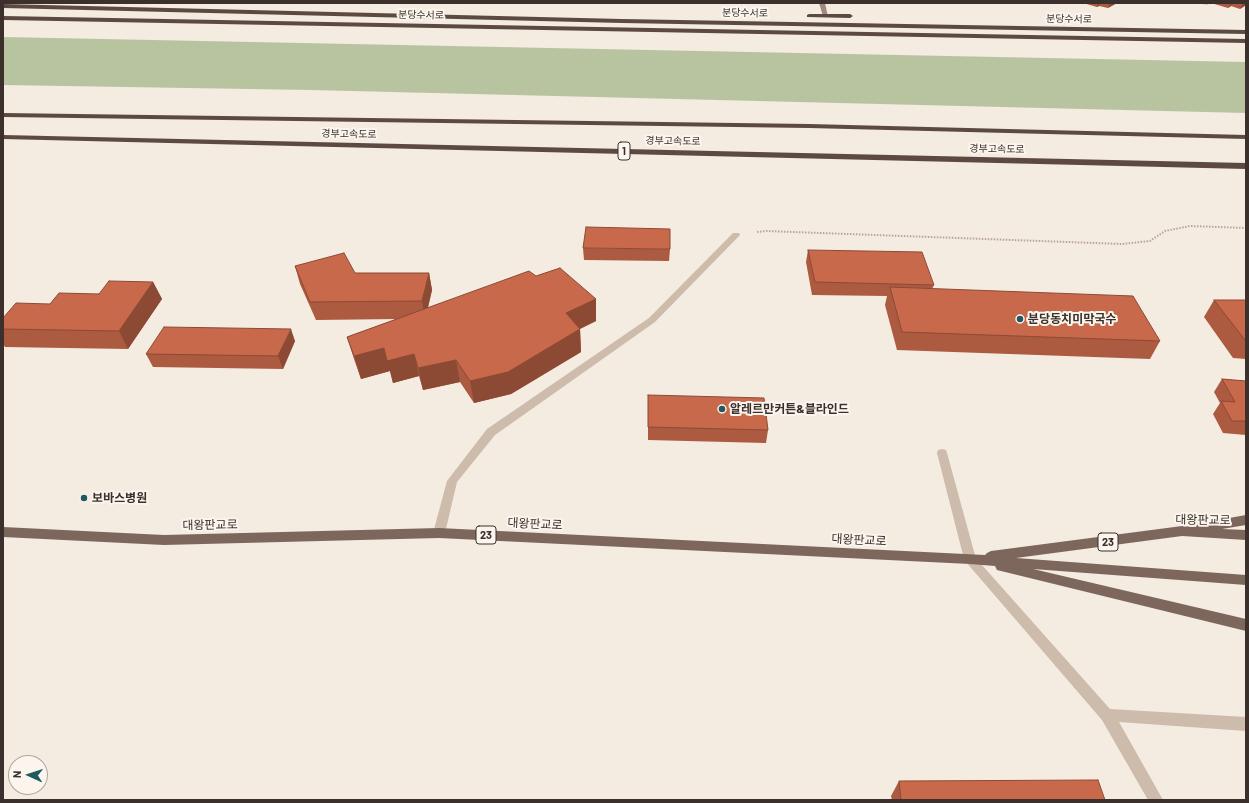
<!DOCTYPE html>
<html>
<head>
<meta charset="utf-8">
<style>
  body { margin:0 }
  #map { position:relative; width:1249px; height:803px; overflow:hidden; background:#f4ebe1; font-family:Barlow,sans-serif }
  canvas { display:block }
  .frame { position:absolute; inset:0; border:4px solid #3b302b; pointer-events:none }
  .north { position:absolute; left:8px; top:755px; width:40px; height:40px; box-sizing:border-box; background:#fbf5ee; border:1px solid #aea6a0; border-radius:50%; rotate:273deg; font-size:11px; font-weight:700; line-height:16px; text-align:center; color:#3b302b }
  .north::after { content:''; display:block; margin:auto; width:14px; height:18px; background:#1f5a5e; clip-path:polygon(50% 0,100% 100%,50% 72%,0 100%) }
</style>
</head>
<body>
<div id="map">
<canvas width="1249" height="803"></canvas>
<div class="frame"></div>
<div class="north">N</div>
</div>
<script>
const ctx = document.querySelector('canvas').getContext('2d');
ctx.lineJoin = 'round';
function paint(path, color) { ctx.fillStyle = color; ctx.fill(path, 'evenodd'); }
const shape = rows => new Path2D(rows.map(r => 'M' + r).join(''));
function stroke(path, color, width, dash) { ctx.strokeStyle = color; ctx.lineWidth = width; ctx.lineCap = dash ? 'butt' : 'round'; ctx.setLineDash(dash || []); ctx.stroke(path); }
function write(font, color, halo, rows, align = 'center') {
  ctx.font = font + ' Barlow,"Noto Sans KR",sans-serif'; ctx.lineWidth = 4; ctx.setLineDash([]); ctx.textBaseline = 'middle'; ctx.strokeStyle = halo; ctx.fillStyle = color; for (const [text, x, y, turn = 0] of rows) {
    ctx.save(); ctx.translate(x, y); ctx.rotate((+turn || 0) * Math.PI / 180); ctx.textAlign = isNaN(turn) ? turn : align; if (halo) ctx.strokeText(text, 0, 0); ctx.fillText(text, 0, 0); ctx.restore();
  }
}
paint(shape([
  [3,37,1246,62,1246,113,311,90,3,85]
]), '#b8c4a0');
stroke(shape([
  [757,232,766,231,1122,244,1150,241,1165,231,1190,226,1246,228]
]), '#b9a596', 2, [1.5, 1.5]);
paint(shape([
  [1199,3,1210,3,1207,5,1199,3],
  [733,233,739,233,740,235,655,322,495,435,457,482,445,533,443,536,439,538,435,536,433,533,447,481,487,429,649,318,733,233],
  [942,449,946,450,947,453,976,559,974,562,970,564,966,562,964,559,937,453,938,450,942,449]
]), '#cdbbac');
paint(shape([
  [970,554,974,556,1110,709,1246,717,1246,731,1119,722,1163,800,1148,800,1102,720,966,562,964,559,966,556,970,554]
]), '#cdbbac');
paint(shape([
  [819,3,825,3,828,17,823,16,819,3]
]), '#a18a7d');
paint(shape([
  [1246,515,1246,525,1222,529,1246,530,1246,540,1182,536,1016,558,1246,575,1246,585,1033,569,1246,619,1246,631,1001,571,997,570,995,566,970,564,439,538,164,545,3,537,3,527,164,535,439,528,985,555,987,553,991,551,1182,526,1196,527,1197,525,1201,523,1246,515]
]), '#7d675c');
paint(shape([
  [3,4,622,19,1246,30,1246,34,622,23,3,8,3,4],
  [809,14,850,14,853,16,850,18,807,17,807,15,809,14],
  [3,16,1246,39,1246,43,3,20,3,16],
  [3,113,809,124,1246,135,1246,139,809,128,3,117,3,113],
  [3,135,1246,163,1246,169,3,139,3,135]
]), '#5c4a42');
paint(shape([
  [1083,3,1117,3,1108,8,1099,6,1097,7],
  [1211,3,1246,3,1246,5,1240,9,1231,6,1228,8],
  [583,248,670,249,669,261,584,260],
  [808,250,934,285,932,289,1160,341,1150,359,897,350,885,305,887,296,812,295,806,262],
  [295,266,355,273,429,273,432,290,428,308,536,276,596,299,596,321,580,329,581,352,511,394,474,403,460,382,423,390,419,376,393,383,390,371,361,379,354,359,347,337,397,319,316,320,300,284],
  [153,282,162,299,128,349,5,347,3,344,3,318,50,304],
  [1214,300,1246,300,1246,359,1233,358,1204,317],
  [295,341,283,369,153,367,146,354],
  [1222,379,1246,381,1246,435,1223,433,1213,414,1220,403,1214,392],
  [648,395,768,430,766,443,648,440],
  [899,781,1105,800,892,800,891,796]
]), '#ac5a40');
paint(shape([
  [1098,3,1100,3,1099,6,1097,7],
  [1110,3,1117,3,1108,8],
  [1231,3,1232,3,1231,6,1228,8],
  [1243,3,1246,3,1246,5,1240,9],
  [429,273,432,290,425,319,422,301],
  [153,282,162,299,128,349,119,331],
  [596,299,596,321,567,335,566,313],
  [291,329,295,341,283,369,278,356],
  [580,329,581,352,511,394,474,403,470,381],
  [384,348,414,354,419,376,393,383,390,371,361,379,354,356],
  [456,360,460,382,423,390,418,368]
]), '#8c4a34');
const building = shape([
  [586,227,670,229,670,249,583,248,586,227],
  [808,250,922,252,934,285,815,282,808,250],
  [344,253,355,273,429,273,422,301,310,302,295,266,344,253],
  [560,268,596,299,566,313,580,329,508,372,470,381,456,360,418,368,414,354,387,361,384,348,354,356,347,337,529,271,536,276,560,268],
  [109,281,153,282,119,331,3,329,3,318,16,303,50,304,59,293,99,294,109,281],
  [890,287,1133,296,1160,341,902,332,890,287],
  [1214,300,1246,300,1246,340,1245,340,1214,300],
  [164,327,291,329,278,356,146,354,164,327],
  [1222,379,1246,381,1246,421,1232,421,1221,401,1235,402,1222,379],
  [648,395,764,398,768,430,648,427,648,395],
  [1098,780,1105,800,901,800,899,781,1098,780]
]);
paint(building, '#c8694b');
stroke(building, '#8c4a34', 1);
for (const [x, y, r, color] of [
  [1020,319,4,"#1f5a5e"],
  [722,409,4,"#1f5a5e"],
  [84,498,4,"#1f5a5e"]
]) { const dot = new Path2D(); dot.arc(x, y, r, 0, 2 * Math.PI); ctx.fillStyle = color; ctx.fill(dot); stroke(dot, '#fbf5ee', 1.5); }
write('10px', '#3b302b', '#fbf5ee', [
  ["분당수서로",745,13,1],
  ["분당수서로",421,15,1],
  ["분당수서로",1069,19,1],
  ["경부고속도로",349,134,1],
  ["경부고속도로",673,141,1],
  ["경부고속도로",997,149,1]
]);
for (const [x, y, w] of [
  [624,151,12],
  [486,535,20],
  [1108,542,20]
]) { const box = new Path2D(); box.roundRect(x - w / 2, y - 9, w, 18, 3); ctx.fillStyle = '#fbf5ee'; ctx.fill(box); stroke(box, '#3b302b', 1); }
write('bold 11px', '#3b302b', null, [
  ["1",624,151],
  ["23",486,535],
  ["23",1108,542]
]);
write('bold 12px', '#3b302b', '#fbf5ee', [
  ["분당동치미막국수",1028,319],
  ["알레르만커튼&블라인드",730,409],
  ["보바스병원",92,498]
], 'left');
write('12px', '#3b302b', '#fbf5ee', [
  ["대왕판교로",1203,520,1],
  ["대왕판교로",535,524,3],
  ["대왕판교로",210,525,-1],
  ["대왕판교로",859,540,3]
]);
</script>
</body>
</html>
